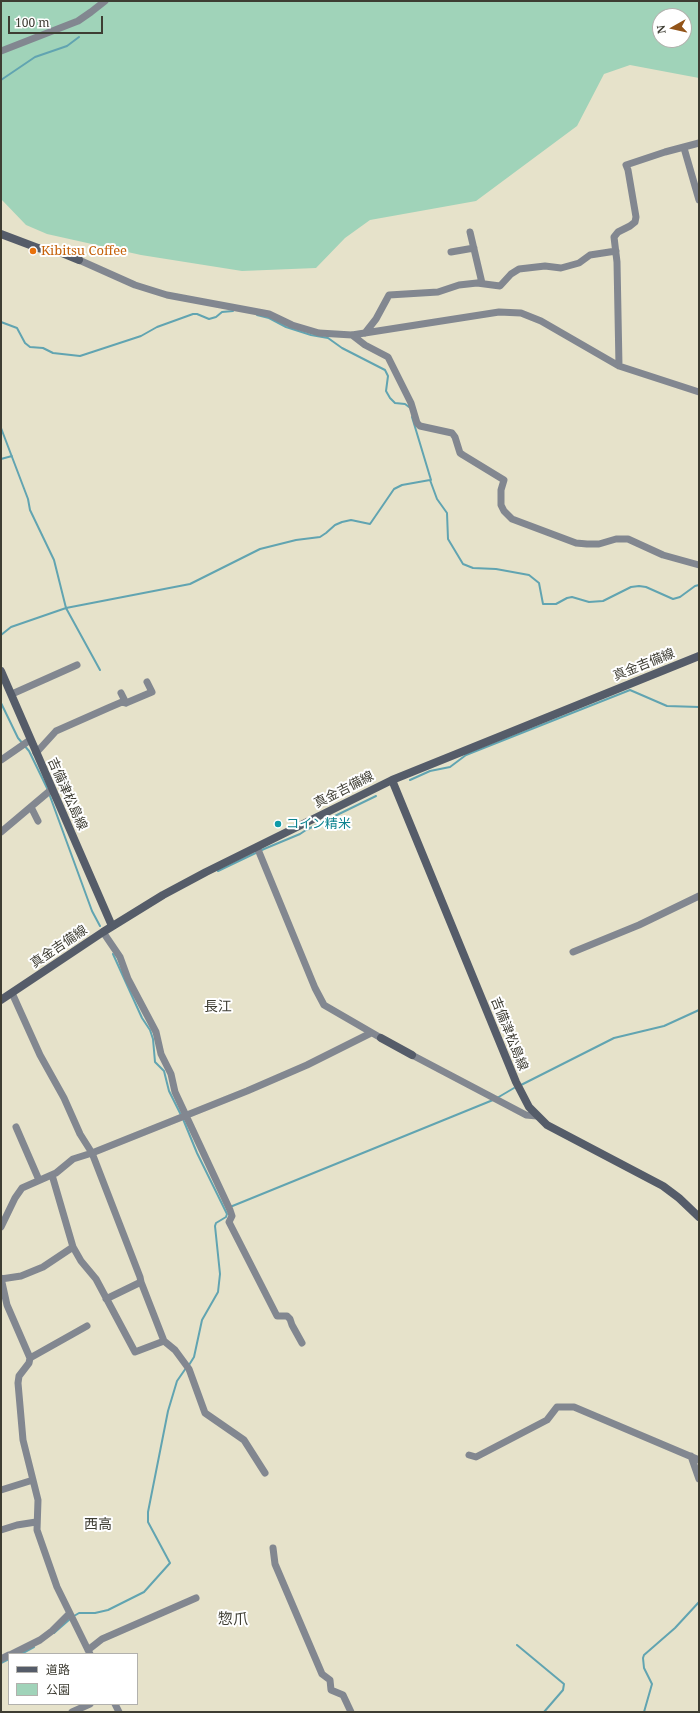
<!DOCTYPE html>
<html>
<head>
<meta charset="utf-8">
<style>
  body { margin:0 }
  #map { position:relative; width:700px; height:1713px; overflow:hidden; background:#e6e2ca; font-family:"Noto Serif","Noto Sans JP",serif }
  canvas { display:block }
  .frame { position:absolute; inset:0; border:2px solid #3e3d33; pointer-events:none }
  .legend { position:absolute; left:8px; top:1653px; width:130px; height:52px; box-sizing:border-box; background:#fff; border:1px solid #b2b1ad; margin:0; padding:5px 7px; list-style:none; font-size:12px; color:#3e3d33 }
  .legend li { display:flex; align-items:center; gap:8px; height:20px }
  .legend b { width:20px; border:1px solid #b2b1ad }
  .north { position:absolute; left:652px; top:8px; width:40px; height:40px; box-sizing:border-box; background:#fff; border:1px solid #b2b1ad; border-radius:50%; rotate:262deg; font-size:11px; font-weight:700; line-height:16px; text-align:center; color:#3e3d33 }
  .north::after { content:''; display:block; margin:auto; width:14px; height:18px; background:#925419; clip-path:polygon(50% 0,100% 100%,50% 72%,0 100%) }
  .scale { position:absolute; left:8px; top:16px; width:95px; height:18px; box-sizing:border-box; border:2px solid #3e3d33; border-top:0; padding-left:5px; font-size:12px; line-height:14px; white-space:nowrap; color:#3e3d33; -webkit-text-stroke:3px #fff; paint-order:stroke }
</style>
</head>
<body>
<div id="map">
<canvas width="700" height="1713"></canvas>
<div class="frame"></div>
<ul class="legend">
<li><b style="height:5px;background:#555c69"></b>道路</li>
<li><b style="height:11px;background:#a0d3b9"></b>公園</li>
</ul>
<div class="north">N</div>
<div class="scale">100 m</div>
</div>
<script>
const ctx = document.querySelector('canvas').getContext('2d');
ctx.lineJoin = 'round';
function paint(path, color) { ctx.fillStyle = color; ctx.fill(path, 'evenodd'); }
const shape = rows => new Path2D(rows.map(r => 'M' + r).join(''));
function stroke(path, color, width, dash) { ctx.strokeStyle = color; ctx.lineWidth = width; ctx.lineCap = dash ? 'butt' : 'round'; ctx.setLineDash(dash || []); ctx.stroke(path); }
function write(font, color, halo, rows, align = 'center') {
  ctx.font = font + ' "Noto Serif","Noto Sans JP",serif'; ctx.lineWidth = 4; ctx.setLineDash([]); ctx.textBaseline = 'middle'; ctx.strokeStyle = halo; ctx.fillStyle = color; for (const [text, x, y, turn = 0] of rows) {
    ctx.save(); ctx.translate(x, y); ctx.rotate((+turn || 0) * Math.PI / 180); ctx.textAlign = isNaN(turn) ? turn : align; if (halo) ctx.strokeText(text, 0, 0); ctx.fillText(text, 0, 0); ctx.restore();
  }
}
paint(shape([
  [1,1,699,1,699,78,630,65,604,74,577,126,476,201,370,220,345,238,316,268,242,271,141,255,47,234,26,225,1,199],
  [660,16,684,16,684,40,660,40]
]), '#a0d3b9');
stroke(shape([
  [1,80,35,57,67,46,79,37],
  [257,315,269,318,286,327,311,335,328,338,342,348,385,370,388,376,386,391,390,398,395,403,405,404,409,407],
  [1,322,17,328,25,343,30,347,43,348,53,353,80,356,141,336,157,327,193,314,197,314,209,319,216,317,222,312,233,311],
  [412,417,431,480],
  [1,428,28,499,30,510,54,560,66,608,100,670],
  [1,459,12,456],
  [1,635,11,627,66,608,190,584,260,549,296,540,320,537,326,533,335,525,342,522,351,520,370,524,394,489,402,485,430,480,437,499,447,513,448,539,463,564,473,568,496,569,529,575,539,583,543,604,556,604,567,598,572,597,589,602,603,601,631,587,639,586,646,587,673,599,680,597,695,586,699,585],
  [1,703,18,738,29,751,47,788,92,911,100,926],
  [410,780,430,771,450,767,466,755,630,690,667,706,699,707],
  [218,871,264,849,300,834,306,830,376,796],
  [113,954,142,1018,150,1030,153,1039,155,1062,164,1071,169,1091,181,1115],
  [521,1085,614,1038,664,1026,699,1010],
  [497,1098,514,1088],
  [183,1119,197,1153,227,1214,226,1217,216,1223,215,1226,220,1274,218,1292,202,1320,194,1357,189,1365],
  [230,1207,493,1100],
  [74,1616,79,1613,95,1613,108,1610,144,1592,170,1563,148,1522,148,1512,168,1411,177,1381,186,1368],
  [54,1633,70,1619],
  [517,1645,564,1684,563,1690,544,1712],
  [21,1654,34,1647],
  [1,1663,9,1659],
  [644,1712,652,1684,644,1668,643,1658,644,1655,675,1628,699,1602]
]), '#61a4b1', 2);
stroke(shape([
  [1,51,78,21,91,12,105,1],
  [684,148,699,200],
  [470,232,482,283],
  [451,252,474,248],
  [79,260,135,285,167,295,269,314,292,325,319,333,352,335,499,312,521,313,541,321,619,366,699,392],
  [365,333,376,319,389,295,438,292,459,285,477,283,500,286,511,274,519,269,545,266,561,268,579,263,590,255,616,251],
  [352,335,365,345,388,357,411,403,417,423,420,426,452,433,455,437,460,453,463,455,504,480,501,490,501,505,504,511,512,519,576,543,587,544,599,544,616,539,628,539,663,555,699,565],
  [619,366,617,262,614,237,618,232,630,226,635,222,636,217,628,170,626,165,665,152,699,143],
  [121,693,126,703],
  [12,694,77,665],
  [36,753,56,731,108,708,122,702,126,703,152,692,147,682],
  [1,760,30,740],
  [31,807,38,821],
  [1,832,52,789],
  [257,847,315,988,324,1005,381,1038],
  [103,932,120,957,128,979,156,1032,161,1054,171,1074,175,1092,230,1210,232,1216,229,1222,277,1316,287,1316,290,1319,292,1325,302,1343],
  [573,952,639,925,699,896],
  [12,993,40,1055,64,1098,80,1134,92,1153,140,1277,141,1282,106,1299],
  [412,1055,526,1115,537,1116],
  [16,1127,39,1180],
  [52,1175,73,1247,81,1261,96,1279,135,1352,164,1341,175,1350,189,1369,205,1413,244,1440,265,1473],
  [1,1227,15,1198,22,1188,56,1173,73,1159,92,1153,247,1091,307,1065,371,1033],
  [1,1278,7,1305,30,1358,29,1363,19,1376,18,1383,23,1440,38,1500,37,1530,57,1587,90,1654],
  [1,1279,21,1276,43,1267,73,1247],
  [141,1282,164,1341],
  [30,1358,87,1326],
  [469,1455,476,1457,547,1420,557,1407,574,1407,699,1460],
  [691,1456,699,1479],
  [1,1490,33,1480],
  [1,1530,17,1525,36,1522],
  [273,1548,275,1564,322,1674,330,1680,331,1690,343,1695,351,1712],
  [88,1650,102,1639,196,1598],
  [12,1654,40,1640,52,1631,69,1614],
  [1,1659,9,1655],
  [115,1704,119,1712],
  [72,1712,90,1704]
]), '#828790', 7);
stroke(shape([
  [1,234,38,248,62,253,79,260],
  [1,671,112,926],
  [392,780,516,1082,529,1107,547,1125,663,1186,679,1198,699,1217],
  [1,1000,103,932,163,895,206,872,392,780,699,656],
  [381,1038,412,1055]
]), '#555c69', 8);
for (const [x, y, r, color] of [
  [33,251,4,"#e8710a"],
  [278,824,4,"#0f9aa8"]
]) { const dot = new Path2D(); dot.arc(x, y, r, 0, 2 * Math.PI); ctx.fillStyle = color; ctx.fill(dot); stroke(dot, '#fff', 1.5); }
write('13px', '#c56008', '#fff', [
  ["Kibitsu Coffee",41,251]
], 'left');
write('13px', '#3e3d33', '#fff', [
  ["真金吉備線",644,665,-22],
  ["真金吉備線",344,790,-27],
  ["吉備津松島線",67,794,66],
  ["真金吉備線",59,947,-34],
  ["吉備津松島線",509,1034,68]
]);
write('13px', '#0d838f', '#fff', [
  ["コイン精米",286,824]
], 'left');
write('14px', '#3e3d33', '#fff', [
  ["長江",218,1007],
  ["西高",98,1525]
]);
write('15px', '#3e3d33', '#fff', [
  ["惣爪",233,1620]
]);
</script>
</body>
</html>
